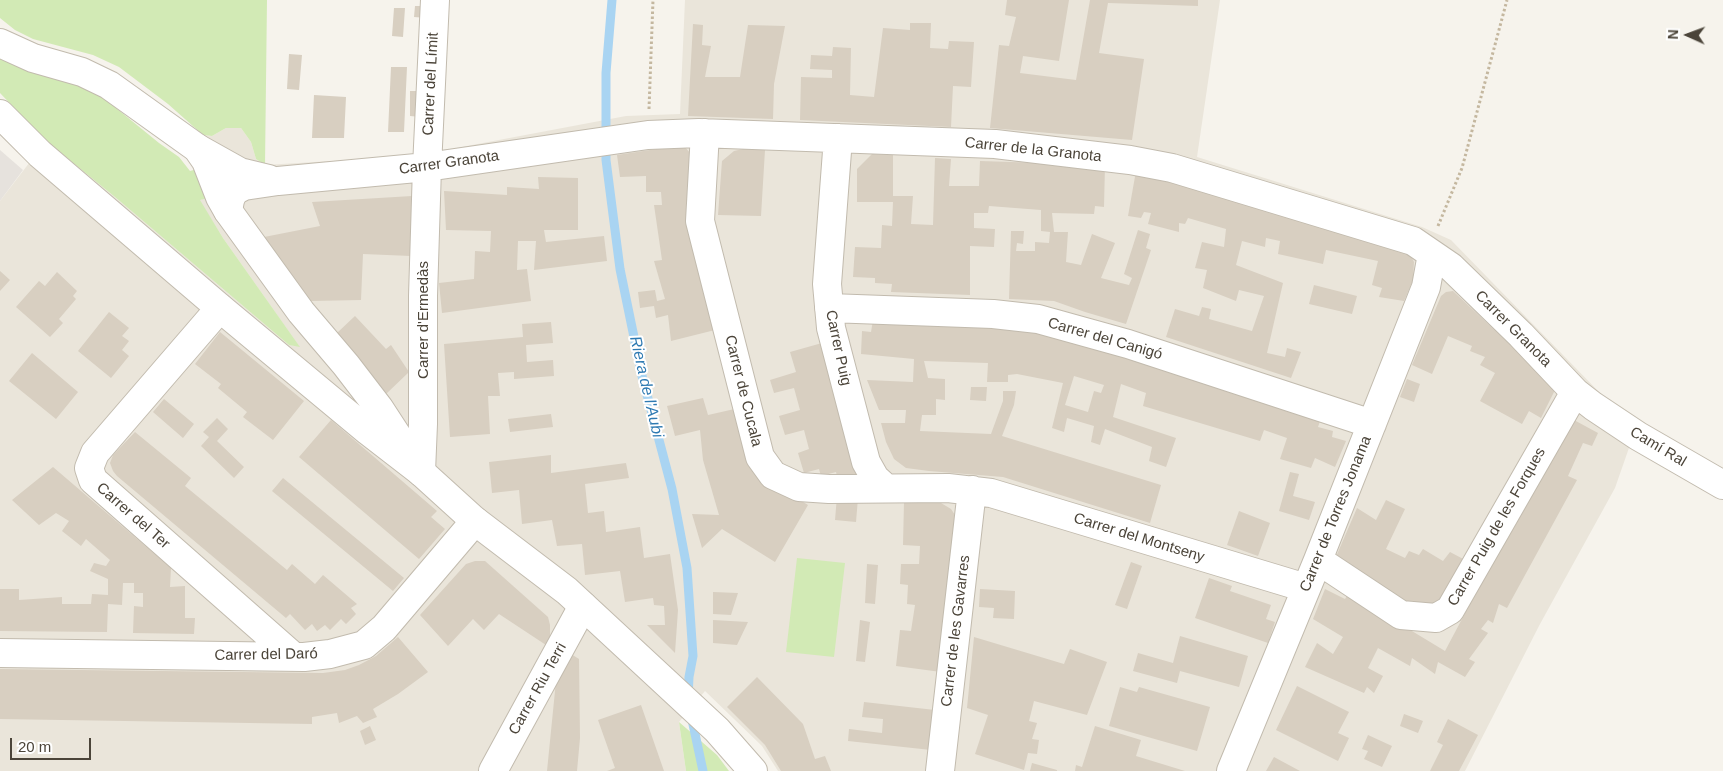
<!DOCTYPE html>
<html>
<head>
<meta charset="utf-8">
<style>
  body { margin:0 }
  #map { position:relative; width:1723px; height:771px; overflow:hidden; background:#f6f3ec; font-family:Arial,sans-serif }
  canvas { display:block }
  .north { position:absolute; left:1663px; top:10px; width:50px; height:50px; -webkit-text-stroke:4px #fff; paint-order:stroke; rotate:272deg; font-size:14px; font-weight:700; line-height:20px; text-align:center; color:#4b4439 }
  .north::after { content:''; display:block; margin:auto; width:18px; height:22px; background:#4b4439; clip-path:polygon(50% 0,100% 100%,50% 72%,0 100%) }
  .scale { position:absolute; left:10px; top:738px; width:81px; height:22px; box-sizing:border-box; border:2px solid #4b4439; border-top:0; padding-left:6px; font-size:15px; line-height:18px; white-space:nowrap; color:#4b4439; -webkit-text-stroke:4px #fff; paint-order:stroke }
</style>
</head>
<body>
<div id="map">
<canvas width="1723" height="771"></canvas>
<div class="north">N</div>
<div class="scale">20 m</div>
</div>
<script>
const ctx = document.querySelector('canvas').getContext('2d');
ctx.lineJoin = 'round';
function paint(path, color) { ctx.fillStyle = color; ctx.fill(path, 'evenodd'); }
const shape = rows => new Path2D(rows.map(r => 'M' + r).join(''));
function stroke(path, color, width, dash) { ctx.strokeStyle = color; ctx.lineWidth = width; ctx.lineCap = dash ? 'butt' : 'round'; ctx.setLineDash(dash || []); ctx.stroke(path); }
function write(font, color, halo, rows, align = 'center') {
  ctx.font = font + ' Arial,sans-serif'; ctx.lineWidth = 4; ctx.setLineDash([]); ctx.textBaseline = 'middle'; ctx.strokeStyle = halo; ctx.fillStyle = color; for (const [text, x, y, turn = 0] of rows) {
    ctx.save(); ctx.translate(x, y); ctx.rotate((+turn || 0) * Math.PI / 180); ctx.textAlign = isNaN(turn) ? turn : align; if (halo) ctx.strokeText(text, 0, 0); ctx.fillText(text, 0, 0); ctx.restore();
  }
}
paint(shape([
  [685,0,1220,0,1197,157,1422,227,1451,240,1600,393,1638,422,1615,488,1540,624,1465,771,778,771,762,746,705,691,679,722,686,771,0,771,0,201,46,141,115,197,289,345,299,346,223,238,199,200,207,198,197,169,203,135,212,136,226,128,241,128,251,142,256,159,265,165,414,156,626,116,680,114]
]), '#eae5da');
paint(shape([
  [0,150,23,170,0,201]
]), '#e6e2dd');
paint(shape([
  [0,0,267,0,265,165,256,159,251,142,241,128,226,128,212,136,203,135,168,104,119,67,93,55,33,39,15,30,0,18],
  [0,55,10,63,22,67,64,76,105,99,159,143,179,157,190,171,197,169,208,198,200,200,223,238,300,347,289,345,115,197,46,141,0,93],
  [797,558,845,563,834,657,786,652],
  [679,722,717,755,729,771,686,771]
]), '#d2eab5');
stroke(shape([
  [612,0,606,73,606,160,620,269,642,376,672,489,687,568,693,656,689,677,688,697],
  [691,715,703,771]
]), '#a9d4f2', 9);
paint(shape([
  [1007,0,1069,0,1059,61,1023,56,1020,73,1076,80,1090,0,1198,0,1198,6,1108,3,1099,53,1144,59,1132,140,990,128,999,45,1009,46,1016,17,1005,15],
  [415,6,427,6,427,18,414,17],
  [394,8,405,8,403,37,392,36],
  [910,23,931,23,930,48,948,49,949,41,974,42,971,87,953,86,951,127,800,120,801,77,832,78,832,70,810,69,811,55,832,56,833,47,851,48,850,95,874,97,883,28,910,30],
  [693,24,703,25,702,45,711,46,705,77,740,77,748,25,785,26,774,84,773,119,688,116],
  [289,54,302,55,299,90,287,89],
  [391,67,407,67,404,132,388,132],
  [410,91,421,91,421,117,410,116],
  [314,95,346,97,344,138,312,138],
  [676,146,685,147,690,153,719,329,671,341,668,315,656,318,654,306,640,308,638,292,655,290,657,301,665,299,654,261,662,260,654,205,662,205,661,192,646,192,646,176,620,177,617,155],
  [743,149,765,150,761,216,718,215,722,161,734,151],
  [872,154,893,155,893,196,913,196,911,224,933,225,935,158,951,159,949,186,979,186,980,161,1105,165,1104,207,1095,206,1094,214,1052,213,1054,232,1068,232,1066,262,1081,265,1092,234,1115,243,1101,278,1129,285,1132,278,1124,274,1138,230,1150,234,1146,248,1151,250,1126,324,1085,312,1054,301,1009,299,1011,231,1024,231,1023,244,1017,243,1016,251,1035,251,1035,242,1049,243,1050,232,1041,231,1041,210,989,206,988,213,974,213,974,228,995,229,994,247,970,246,970,295,891,292,892,284,875,283,875,278,853,277,855,247,881,248,882,225,892,226,893,202,857,202,857,169],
  [1136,171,1403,251,1411,256,1414,262,1413,280,1404,301,1379,297,1382,288,1372,285,1378,261,1326,250,1323,264,1278,254,1280,241,1266,238,1265,247,1242,241,1236,265,1283,283,1267,353,1285,357,1287,348,1301,352,1291,378,1166,337,1175,309,1199,316,1202,307,1211,309,1209,319,1252,331,1264,296,1239,290,1236,301,1203,288,1207,270,1195,268,1202,242,1224,247,1226,229,1188,218,1185,224,1179,223,1179,232,1148,224,1151,213,1144,212,1141,218,1128,216],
  [538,177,578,178,578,230,544,230,546,242,604,236,607,261,534,270,536,241,518,241,517,270,527,269,531,301,442,313,439,283,474,279,475,251,490,252,491,231,446,230,444,191,507,195,507,187,539,189],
  [412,196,411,256,363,254,361,300,311,301,259,238,320,226,312,202],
  [0,271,10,280,0,291],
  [57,272,77,291,73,296,76,299,59,319,63,323,50,337,16,307,39,281,45,286],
  [1314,285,1357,296,1352,314,1309,304],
  [1453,291,1556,388,1541,418,1529,411,1522,424,1480,401,1495,373,1480,365,1485,357,1470,351,1472,346,1448,336,1432,374,1412,365,1441,296,1446,292],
  [109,312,129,328,122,336,129,341,122,350,129,356,111,378,78,351],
  [355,316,386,349,391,345,409,372,386,394,337,333],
  [873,320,1042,331,1320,421,1318,427,1333,431,1332,437,1346,441,1335,467,1315,458,1311,468,1280,459,1287,438,1264,430,1260,441,1143,406,1146,393,1121,384,1113,417,1176,438,1166,467,1149,461,1152,447,1105,429,1100,445,1091,442,1094,426,1067,418,1064,432,1052,428,1063,383,1017,374,1008,375,1008,382,987,382,988,363,924,361,928,378,945,379,945,400,936,399,936,415,922,415,920,431,991,434,1003,401,1003,391,1016,391,1014,405,1002,436,1161,485,1150,523,1003,477,929,471,906,468,894,459,886,442,881,423,905,423,906,410,879,410,867,380,913,382,914,359,861,354,862,331,871,332],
  [1074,376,1104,385,1101,393,1094,391,1088,412,1065,405],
  [551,322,553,343,526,345,527,362,553,360,554,376,514,379,514,372,498,373,500,396,488,396,490,434,450,437,444,344,523,337,522,324],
  [220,332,304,401,273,440,243,417,247,412,218,388,221,384,195,364],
  [822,343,860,473,838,480,836,472,821,476,819,469,804,473,798,453,809,449,804,430,785,435,779,416,800,410,794,388,774,393,770,380,796,372,790,352],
  [32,353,78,392,56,419,9,381],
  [1407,379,1420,384,1414,402,1400,397],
  [971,387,987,387,986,401,970,400],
  [703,398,708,415,739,408,772,483,808,505,775,562,722,529,702,548,692,514,719,515,703,460,700,430,675,436,667,406],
  [164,399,194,424,183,438,153,412],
  [551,414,553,427,510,432,508,419],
  [217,418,228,429,217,441,244,467,234,478,201,446,209,437,203,432],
  [331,420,437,511,431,517,445,529,419,559,299,457],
  [1574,420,1598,433,1592,446,1583,443,1568,476,1577,480,1507,608,1499,604,1493,623,1488,620,1481,629,1488,633,1469,659,1475,662,1465,677,1438,662,1435,674,1412,658,1410,666,1378,648,1368,668,1383,676,1374,693,1367,687,1364,693,1305,667,1317,643,1333,654,1343,637,1313,619,1325,589,1345,599,1349,593,1445,651,1565,425],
  [135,432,191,478,185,486,287,570,292,564,315,584,323,575,357,604,351,608,356,614,346,624,341,619,330,630,325,625,317,631,312,624,305,630,290,614,286,618,117,476,113,471,110,463,113,455],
  [551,455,551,473,626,463,629,478,585,484,588,513,604,511,606,532,640,527,644,558,670,554,678,610,675,653,647,625,665,625,664,606,654,605,653,598,625,602,620,571,585,575,582,544,557,546,552,520,522,524,519,490,492,493,489,462],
  [53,467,171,568,170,587,185,586,185,618,195,618,194,634,133,633,134,606,143,607,143,593,134,593,134,583,123,583,122,605,108,604,107,632,0,631,0,589,19,589,19,600,62,597,62,604,91,604,92,594,108,595,108,579,90,571,94,563,106,566,110,560,86,539,81,546,62,531,69,521,56,513,39,525,12,500],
  [1290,472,1299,474,1293,496,1315,502,1309,520,1279,511],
  [283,478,404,578,393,591,272,491],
  [837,496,858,498,856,522,835,520],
  [1386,500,1405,509,1386,549,1405,558,1409,551,1419,555,1423,549,1443,561,1450,552,1467,561,1444,604,1408,608,1335,559,1357,508,1376,520],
  [904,502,941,503,951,509,957,518,941,672,896,666,900,630,911,631,915,605,907,604,908,585,900,584,901,564,919,564,920,546,903,545],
  [1239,511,1270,523,1258,556,1227,545],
  [475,561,485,561,548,617,550,625,550,637,546,645,499,614,484,630,473,619,448,646,420,615,466,564],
  [1131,562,1142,566,1127,609,1115,605],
  [867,564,878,565,875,604,865,603],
  [1209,578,1232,586,1230,591,1271,605,1266,619,1275,622,1268,643,1195,618],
  [980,589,1015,591,1014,619,993,618,994,608,979,607],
  [713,592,738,593,731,615,713,614],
  [713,620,748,622,737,645,713,643],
  [860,620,870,622,865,662,856,661],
  [1180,636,1248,656,1239,687,1180,671,1177,683,1133,671,1138,653,1173,663],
  [398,637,428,672,398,694,373,709,377,717,363,723,357,716,339,723,337,713,312,717,312,724,0,719,0,669,323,673,345,670,359,665,376,656],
  [974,637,1064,664,1070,649,1107,662,1087,715,1034,701,1029,721,1037,723,1032,739,1039,740,1037,754,1028,753,1024,770,975,754,988,715,967,708],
  [571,654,579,659,580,738,577,771,547,771,556,681],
  [757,677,803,724,815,759,825,756,831,771,781,771,765,745,727,707],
  [1297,686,1349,712,1338,733,1349,738,1338,761,1276,730],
  [1120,687,1137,692,1139,687,1210,707,1197,751,1109,726],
  [864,702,935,710,931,750,848,741,849,729,882,733,883,719,862,717],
  [641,705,664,771,607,771,615,768,598,720],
  [1404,714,1423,721,1418,733,1400,726],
  [1448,719,1478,735,1459,771,1430,771,1443,745,1437,742],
  [370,726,376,740,365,745,360,731],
  [1095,726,1141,740,1136,756,1185,771,1075,771,1076,765,1082,767],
  [1368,735,1392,746,1382,767,1364,759,1368,751,1362,749],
  [1274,757,1300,771,1266,771],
  [1032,763,1057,770,1057,771,1030,771]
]), '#d8cfc1');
const minor = shape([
  [705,133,700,221,760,457,773,475,799,487,829,489,948,488,991,493,1306,588],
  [838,138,827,284,831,328,866,462,875,478,886,488],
  [197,148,240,172,269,179],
  [228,211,230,200,232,195,236,190,244,186,278,181,427,167,648,135,699,133,995,144,1130,160,1172,168,1413,241,1451,267,1521,335,1575,392,1593,406,1638,436,1723,485],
  [220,308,95,453,89,468,93,480,294,657],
  [829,308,993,314,1038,319,1128,344,1372,424],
  [421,472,423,424,423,296,427,167,435,0],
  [1318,560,1401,615,1436,618,1450,610,1575,392],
  [0,653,304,657,330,654,364,645,384,628,475,521],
  [493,771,583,606],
  [940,771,972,490],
  [1231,771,1318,560,1426,287,1432,254]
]);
const tertiary = shape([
  [0,43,33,58,82,72,109,85,197,148,206,161,220,197,228,211,301,312,346,365,379,408,409,454],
  [0,114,40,154,220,308,368,431,421,472,475,521,567,591,717,730,753,771]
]);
stroke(minor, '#c2bbae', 30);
stroke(tertiary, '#c2bbae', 30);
stroke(shape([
  [649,109,653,0],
  [1438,226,1462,168,1507,0]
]), '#c4b79f', 3, [2.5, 2.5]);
stroke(minor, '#fff', 28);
stroke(tertiary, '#fff', 28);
write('15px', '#4b4439', '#fff', [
  ["Carrer del Límit",431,84,-87],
  ["Carrer de la Granota",1033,150,6],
  ["Carrer Granota",449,163,-8],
  ["Carrer d'Ermedàs",424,320,-90],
  ["Carrer Granota",1513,329,45],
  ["Carrer del Canigó",1105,339,16],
  ["Carrer Puig",838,348,78],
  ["Carrer de Cucala",743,391,76],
  ["Camí Ral",1658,447,31],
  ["Carrer de Torres Jonama",1336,514,-68],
  ["Carrer del Ter",133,516,41],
  ["Carrer Puig de les Forques",1497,527,-60],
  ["Carrer del Montseny",1139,538,17],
  ["Carrer de les Gavarres",956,631,-83],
  ["Carrer del Daró",266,655,-1],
  ["Carrer Riu Terri",538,689,-61]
]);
write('italic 16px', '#2e7ab2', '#fff', [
  ["Riera de l'Aubi",646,387,77]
]);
</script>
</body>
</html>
